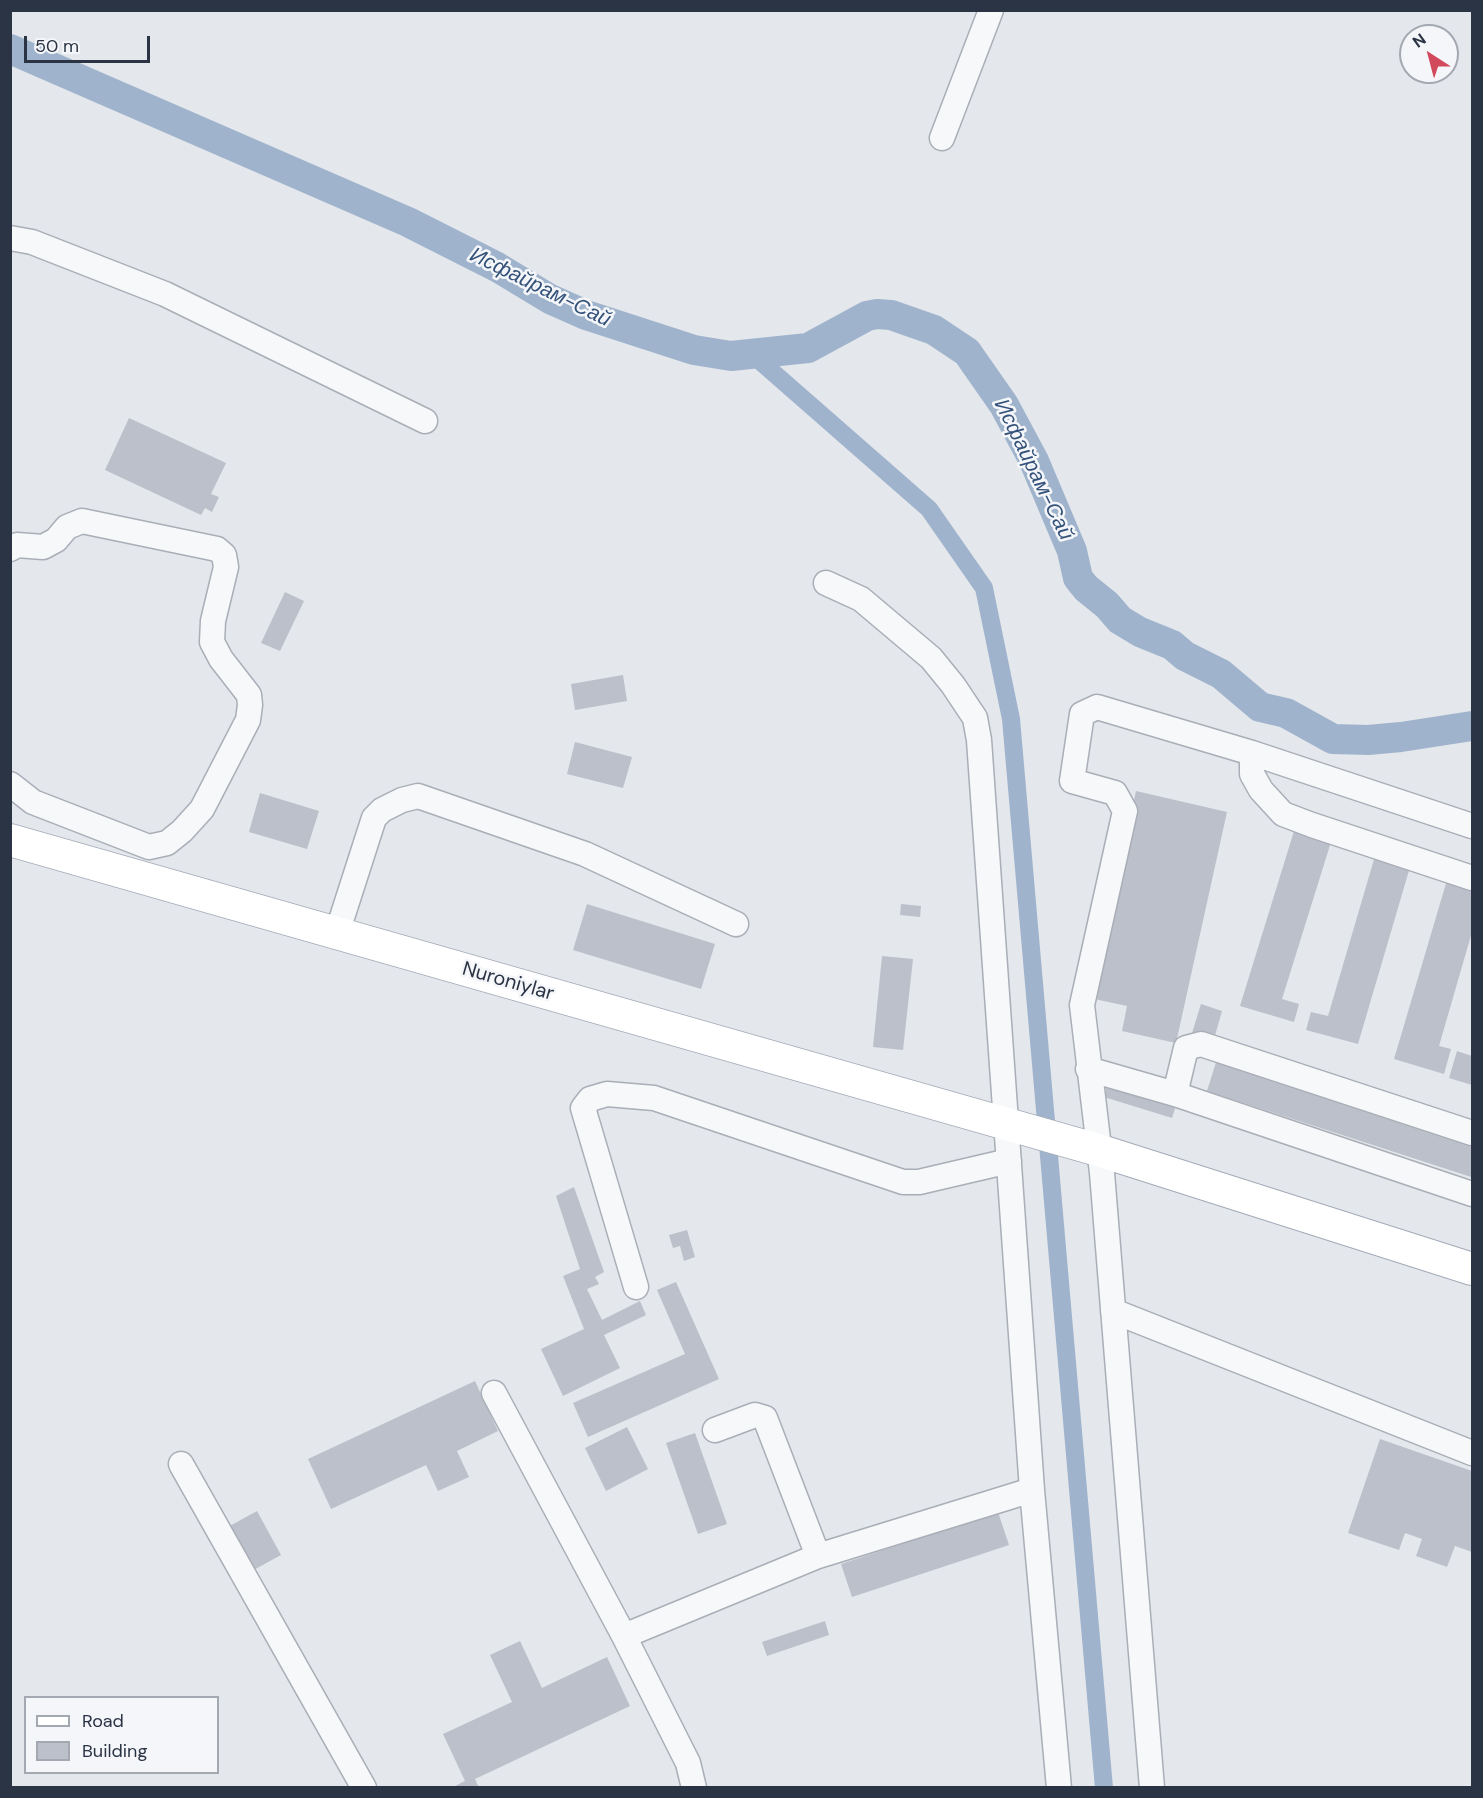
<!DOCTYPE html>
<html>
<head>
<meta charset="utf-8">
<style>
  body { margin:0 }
  #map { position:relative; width:1483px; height:1798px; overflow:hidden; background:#e4e7ec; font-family:"DM Sans",sans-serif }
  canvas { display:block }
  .frame { position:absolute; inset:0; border:12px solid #2b3445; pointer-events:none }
  .legend { position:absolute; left:24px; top:1696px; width:195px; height:78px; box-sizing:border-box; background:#f4f6f9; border:2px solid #a4a8b1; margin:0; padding:8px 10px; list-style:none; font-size:18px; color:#2b3445 }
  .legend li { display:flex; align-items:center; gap:12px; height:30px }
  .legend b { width:30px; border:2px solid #a4a8b1 }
  .north { position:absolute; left:1399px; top:24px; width:60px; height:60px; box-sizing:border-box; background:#f4f6f9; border:2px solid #a4a8b1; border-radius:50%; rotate:324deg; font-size:16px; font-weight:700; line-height:24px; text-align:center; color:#2b3445 }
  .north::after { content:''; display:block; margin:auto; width:21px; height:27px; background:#d1495b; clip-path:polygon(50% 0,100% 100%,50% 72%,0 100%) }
  .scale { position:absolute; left:24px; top:36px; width:126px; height:27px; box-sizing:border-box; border:3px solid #2b3445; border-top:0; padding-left:8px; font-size:18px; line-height:21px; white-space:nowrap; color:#2b3445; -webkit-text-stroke:4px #f4f6f9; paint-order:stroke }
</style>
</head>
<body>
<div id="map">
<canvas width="1483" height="1798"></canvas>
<div class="frame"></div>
<ul class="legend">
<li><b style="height:8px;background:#fff"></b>Road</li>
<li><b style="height:16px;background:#bbc0ca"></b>Building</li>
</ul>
<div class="north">N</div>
<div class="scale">50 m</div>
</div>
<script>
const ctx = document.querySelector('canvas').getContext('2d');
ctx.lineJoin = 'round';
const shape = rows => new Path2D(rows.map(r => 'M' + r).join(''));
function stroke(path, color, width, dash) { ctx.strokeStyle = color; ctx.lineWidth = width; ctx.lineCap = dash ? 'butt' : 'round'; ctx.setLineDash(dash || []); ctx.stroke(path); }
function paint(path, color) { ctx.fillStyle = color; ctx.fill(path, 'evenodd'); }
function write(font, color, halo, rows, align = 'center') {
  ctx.font = font + ' "DM Sans",sans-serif'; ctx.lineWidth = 5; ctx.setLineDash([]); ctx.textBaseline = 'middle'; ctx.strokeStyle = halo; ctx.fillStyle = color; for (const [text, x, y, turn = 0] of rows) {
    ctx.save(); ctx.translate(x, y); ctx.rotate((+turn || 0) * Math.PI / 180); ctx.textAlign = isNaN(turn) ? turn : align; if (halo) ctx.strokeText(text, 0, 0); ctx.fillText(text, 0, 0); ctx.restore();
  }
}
stroke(shape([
  [752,354,929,509,984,588,1011,719,1104,1788]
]), '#9fb4cc', 18);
stroke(shape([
  [10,49,408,222,497,267,550,299,586,315,694,350,731,356,808,348,867,316,877,314,891,315,934,330,967,352,1004,405,1034,461,1072,551,1078,578,1086,588,1107,605,1120,620,1140,632,1172,645,1185,656,1221,674,1260,707,1286,713,1333,739,1368,740,1401,737,1472,726]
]), '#9fb4cc', 30);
paint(shape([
  [129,418,226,463,211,494,219,497,212,512,205,508,201,515,105,470],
  [285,592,304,601,280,651,261,643],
  [623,675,627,701,575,710,571,684],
  [575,742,632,757,623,788,567,774],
  [1136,791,1227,812,1176,1043,1122,1031,1127,1006,1090,998],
  [260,793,319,811,307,849,249,832],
  [1294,831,1331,842,1282,999,1299,1004,1294,1022,1240,1006],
  [1375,856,1410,867,1358,1044,1306,1030,1311,1012,1328,1016],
  [1447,880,1472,888,1472,932,1439,1046,1451,1049,1444,1074,1394,1059],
  [587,904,715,944,701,989,573,950],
  [901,904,921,906,920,917,900,915],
  [882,956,913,959,903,1050,873,1047],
  [1201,1004,1222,1011,1214,1039,1192,1033],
  [1457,1051,1472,1056,1472,1085,1449,1078],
  [1217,1059,1472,1142,1471,1177,1207,1091],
  [1108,1082,1177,1102,1172,1118,1104,1097],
  [574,1187,604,1272,595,1277,599,1284,587,1289,602,1320,640,1301,646,1315,604,1335,620,1368,563,1396,541,1349,584,1329,563,1276,580,1269,556,1196],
  [687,1230,695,1257,684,1261,680,1246,673,1248,669,1235],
  [676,1282,719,1379,588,1437,573,1403,685,1354,657,1290],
  [475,1381,498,1431,457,1451,469,1477,438,1491,426,1465,331,1509,308,1459],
  [627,1427,648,1469,606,1491,585,1448],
  [695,1433,727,1524,698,1534,666,1443],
  [1380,1439,1472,1471,1472,1552,1455,1546,1447,1567,1416,1556,1422,1539,1405,1533,1399,1550,1348,1533],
  [257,1511,281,1555,250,1572,226,1528],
  [998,1512,1009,1545,852,1597,841,1564],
  [825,1621,829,1635,767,1656,762,1642],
  [520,1641,542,1688,607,1657,630,1706,475,1779,479,1788,451,1788,465,1781,443,1734,512,1702,490,1655]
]), '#bbc0ca');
const minor = shape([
  [942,138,991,10],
  [10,238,32,242,165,294,425,421],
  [10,549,17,545,43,547,56,540,67,527,82,521,217,549,224,555,226,567,213,621,212,642,221,659,249,695,250,705,248,720,202,809,182,831,167,843,149,847,33,802,10,784],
  [826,583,861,599,931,658,953,685,975,718,979,740,1032,1490,1059,1788],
  [1252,753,1252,774,1261,790,1283,814,1312,825,1472,878],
  [337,933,374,818,382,810,402,800,418,796,585,854,736,924],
  [1088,1069,1175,1094,1472,1194],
  [1175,1094,1186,1048,1201,1044,1472,1133],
  [636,1287,583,1108,590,1099,607,1094,654,1098,903,1182,919,1182,1009,1161],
  [1113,1311,1472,1453],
  [494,1393,624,1636,688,1763,694,1788],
  [715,1430,755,1415,765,1418,818,1556],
  [181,1464,364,1788],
  [624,1636,818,1556,1032,1490],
  [1152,1788,1102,1173,1082,1005,1125,811,1115,793,1072,781,1082,714,1097,707,1252,753,1472,826]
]);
const major = shape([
  [10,840,1098,1150,1472,1269]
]);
stroke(minor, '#a9aeb7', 27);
stroke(major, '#a3abb8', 34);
stroke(minor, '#f7f8fa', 24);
stroke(major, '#fff', 32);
write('20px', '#2b3445', '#f4f6f9', [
  ["Nuroniylar",508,982,16]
]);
write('italic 21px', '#34527a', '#f4f6f9', [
  ["Исфайрам-Сай",540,288,26],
  ["Исфайрам-Сай",1033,470,64]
]);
</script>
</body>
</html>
